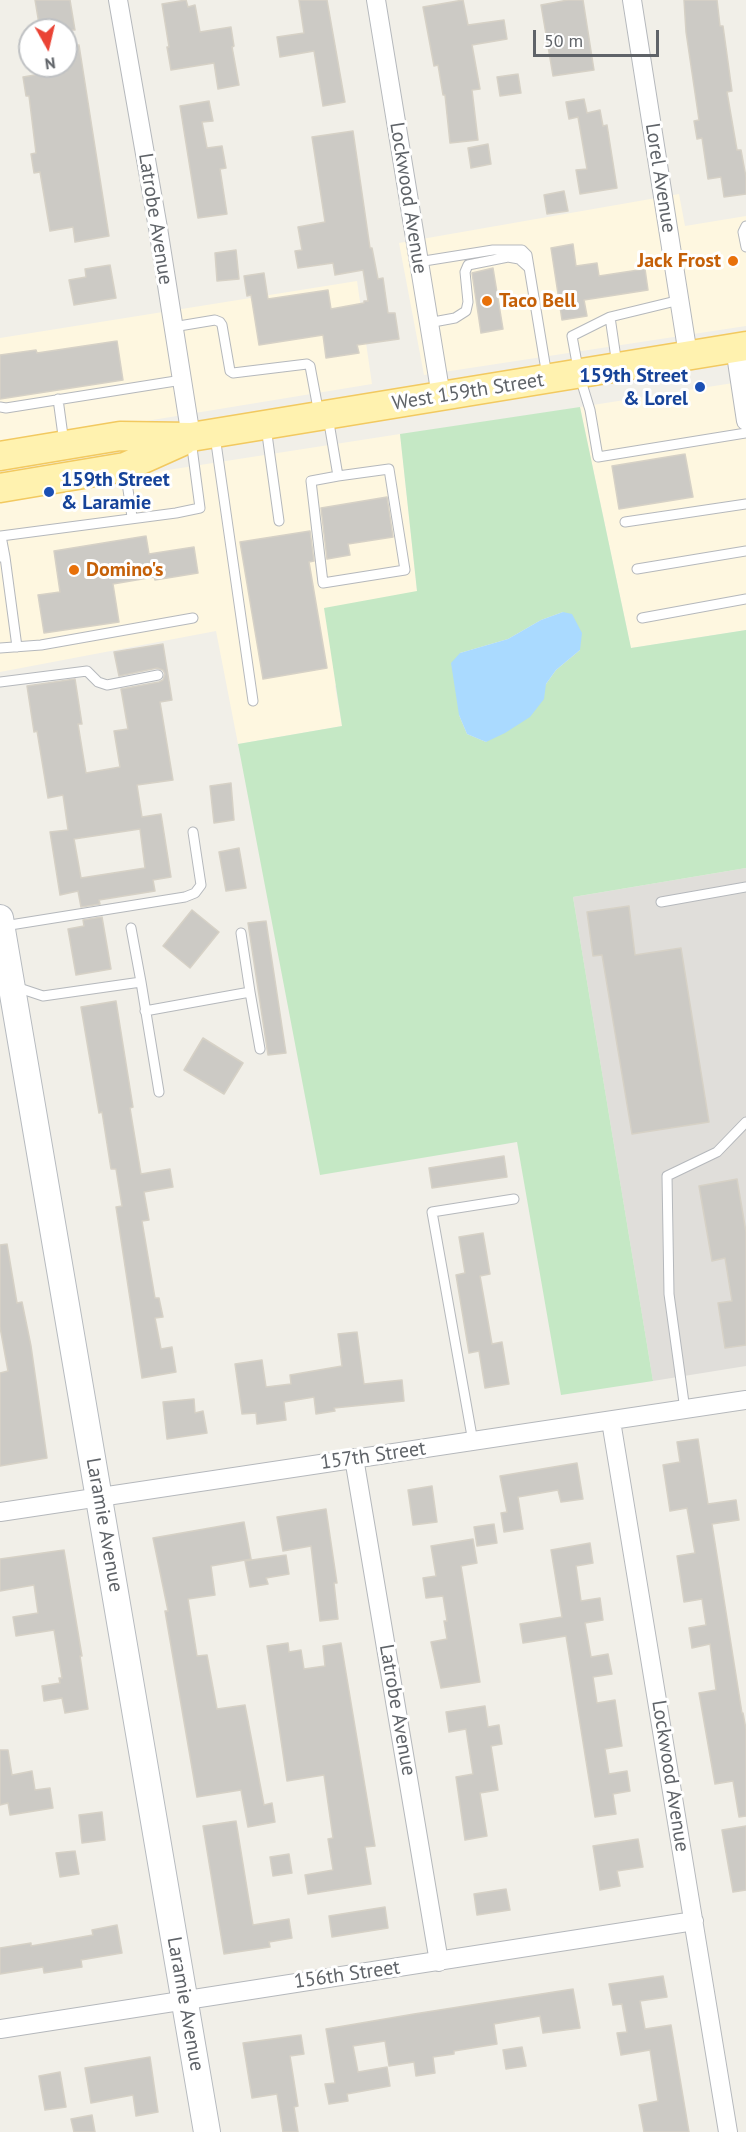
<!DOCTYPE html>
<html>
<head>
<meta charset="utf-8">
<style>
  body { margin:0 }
  #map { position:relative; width:746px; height:2132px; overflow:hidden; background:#f1efe8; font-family:"PT Sans",sans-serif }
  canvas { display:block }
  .north { position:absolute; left:18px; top:18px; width:60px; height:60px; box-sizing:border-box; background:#fff; border:2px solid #bfc1c3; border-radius:50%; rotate:172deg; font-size:16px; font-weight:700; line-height:24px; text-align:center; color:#5f6368 }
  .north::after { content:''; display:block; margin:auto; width:21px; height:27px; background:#ea4335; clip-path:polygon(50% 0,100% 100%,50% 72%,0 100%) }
  .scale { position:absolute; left:533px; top:30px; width:126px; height:27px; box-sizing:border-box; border:3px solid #5f6368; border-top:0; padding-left:8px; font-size:18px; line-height:21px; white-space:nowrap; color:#5f6368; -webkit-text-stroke:4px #fff; paint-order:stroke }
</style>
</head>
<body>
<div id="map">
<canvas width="746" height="2132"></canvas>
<div class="north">N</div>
<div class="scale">50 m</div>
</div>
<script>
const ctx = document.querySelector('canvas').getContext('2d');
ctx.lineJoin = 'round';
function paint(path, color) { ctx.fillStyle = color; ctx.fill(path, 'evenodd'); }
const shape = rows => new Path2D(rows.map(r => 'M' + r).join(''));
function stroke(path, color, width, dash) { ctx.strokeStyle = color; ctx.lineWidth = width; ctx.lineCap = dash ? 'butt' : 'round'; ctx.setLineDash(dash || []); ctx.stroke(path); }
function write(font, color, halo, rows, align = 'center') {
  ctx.font = font + ' "PT Sans",sans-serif'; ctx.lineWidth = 6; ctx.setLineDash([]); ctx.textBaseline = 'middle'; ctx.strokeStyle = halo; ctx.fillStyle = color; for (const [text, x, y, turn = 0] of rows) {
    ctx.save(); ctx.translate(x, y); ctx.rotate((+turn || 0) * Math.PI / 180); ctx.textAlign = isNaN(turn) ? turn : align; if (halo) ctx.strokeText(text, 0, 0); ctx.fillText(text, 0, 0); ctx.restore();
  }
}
paint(shape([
  [679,194,685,226,746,216,746,326,424,375,399,243],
  [357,281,372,384,0,445,0,338],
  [746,381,746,630,631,648,580,407],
  [400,434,417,591,335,686,342,726,238,744,216,631,0,672,0,496]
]), '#fef7e0');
paint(shape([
  [746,868,746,1366,653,1381,573,897]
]), '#e0deda');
paint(shape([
  [580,407,631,648,746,630,746,868,573,897,653,1381,561,1395,517,1142,320,1175,238,744,342,726,324,608,417,591,400,434],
  [563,612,580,650,556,670,546,684,486,742,467,734,459,715,460,653,508,639,541,620]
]), '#c5e8c5');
paint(shape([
  [563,612,572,614,582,633,580,650,556,670,546,684,544,699,530,717,505,733,486,742,467,734,459,715,451,663,460,653,508,639,541,620]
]), '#aadaff');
const building = shape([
  [35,0,70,0,75,30,40,30,35,0],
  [186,0,188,7,195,5,200,32,231,27,234,46,232,47,239,85,218,89,214,63,171,70,167,47,169,47,162,4,186,0],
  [299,0,327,0,345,102,323,106,314,51,280,57,277,37,304,33,299,0],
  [463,0,468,25,504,20,507,39,472,45,480,89,472,90,478,140,450,143,445,95,443,95,438,65,434,66,423,7,463,0],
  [568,0,583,0,594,70,553,76,541,5,568,0],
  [684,0,717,0,720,26,723,26,732,91,727,92,737,150,741,150,746,177,746,194,724,197,721,177,708,179,702,138,697,139,694,121,699,120,686,32,684,0],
  [79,45,109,236,75,242,73,227,50,231,40,172,34,173,31,154,36,153,29,96,26,96,23,77,59,71,58,66,66,66,66,47,79,45],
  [518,74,521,93,500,96,497,77,518,74],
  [584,99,587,113,600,110,603,126,607,125,617,188,580,194,576,170,587,169,578,117,569,119,566,102,584,99],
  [209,101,213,121,202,122,207,148,222,146,226,168,220,169,227,214,198,218,180,106,209,101],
  [353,131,370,248,372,248,378,279,383,278,388,313,395,313,399,339,357,345,359,353,326,358,323,335,259,345,251,295,247,296,244,276,264,273,268,299,328,290,331,309,364,303,364,301,368,301,363,270,335,275,333,263,298,268,295,251,302,250,298,227,325,222,312,137,353,131],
  [488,144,491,164,471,168,468,148,488,144],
  [564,191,568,211,547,214,544,195,564,191],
  [573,244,576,266,597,263,599,276,645,269,648,290,584,300,587,316,562,320,551,248,573,244],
  [236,250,239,279,217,281,215,253,236,250],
  [110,265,116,298,74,305,69,280,86,277,85,269,110,265],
  [493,268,503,329,481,333,472,273,493,268],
  [117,341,123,380,0,399,0,355,36,350,37,353,117,341],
  [685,454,693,497,619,509,612,466,685,454],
  [387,497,393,537,348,544,350,555,327,559,321,508,387,497],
  [310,531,314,561,309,562,327,668,263,679,240,542,310,531],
  [146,536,149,554,194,547,198,573,155,580,154,577,113,584,119,622,44,633,38,595,60,592,54,551,146,536],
  [163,644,172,700,160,702,173,780,137,785,142,817,161,814,171,877,153,880,155,891,99,900,100,904,81,907,78,891,60,895,50,832,68,830,63,795,48,798,37,731,34,732,27,686,75,679,82,724,78,724,86,773,120,767,114,731,128,729,121,689,159,682,163,680,165,674,163,670,157,668,119,676,114,652,163,644],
  [140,829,145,868,81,878,74,839,140,829],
  [231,783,234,820,214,823,210,786,231,783],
  [239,848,246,888,226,891,219,852,239,848],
  [629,906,635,955,681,948,709,1122,632,1134,602,955,593,956,587,912,629,906],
  [192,910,219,932,190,968,163,946,192,910],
  [102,917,111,969,76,975,68,929,84,926,83,920,102,917],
  [266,921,286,1053,268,1055,248,923,266,921],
  [116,1001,133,1107,130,1108,141,1174,170,1169,173,1187,144,1192,149,1220,142,1221,155,1298,159,1298,163,1317,155,1318,161,1349,172,1347,176,1372,142,1378,116,1207,122,1206,116,1169,111,1169,102,1112,99,1113,81,1007,116,1001],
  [203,1038,243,1063,224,1094,184,1070,203,1038],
  [504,1156,507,1177,432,1188,429,1168,504,1156],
  [737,1179,746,1232,746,1345,725,1348,718,1303,732,1301,725,1258,712,1261,699,1186,737,1179],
  [483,1233,490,1274,480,1276,492,1344,502,1342,509,1384,485,1388,479,1351,469,1353,456,1275,465,1273,459,1237,483,1233],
  [7,1244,17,1303,22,1302,31,1346,47,1458,0,1466,0,1373,8,1371,0,1327,0,1245,7,1244],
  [357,1332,364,1384,402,1380,404,1401,334,1408,335,1411,316,1414,314,1397,284,1402,286,1420,257,1424,256,1413,242,1414,235,1364,262,1360,266,1387,291,1384,290,1375,342,1366,338,1334,357,1332],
  [194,1399,195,1413,203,1411,207,1433,167,1439,163,1402,194,1399],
  [698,1439,708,1504,736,1500,739,1520,712,1524,742,1713,743,1713,746,1729,746,1816,739,1817,733,1781,715,1784,699,1693,716,1690,710,1644,692,1648,689,1628,706,1625,702,1599,684,1602,677,1556,695,1553,687,1508,670,1511,663,1465,680,1462,677,1442,698,1439],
  [577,1463,583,1499,561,1502,558,1490,518,1497,523,1529,504,1532,501,1513,507,1512,500,1476,577,1463],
  [432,1486,437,1522,413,1525,408,1490,432,1486],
  [326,1509,337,1583,334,1583,338,1619,320,1621,311,1546,283,1551,277,1517,326,1509],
  [244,1522,251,1559,211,1566,215,1595,188,1599,197,1656,207,1655,217,1709,245,1705,264,1805,272,1803,275,1822,248,1827,241,1790,197,1797,165,1611,168,1611,153,1538,244,1522],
  [494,1524,497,1543,477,1546,474,1527,494,1524],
  [473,1539,477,1563,461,1566,480,1682,441,1688,431,1642,447,1639,444,1621,447,1621,443,1596,426,1598,423,1578,436,1576,431,1546,473,1539],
  [590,1543,593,1563,576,1566,581,1601,600,1598,603,1620,585,1623,591,1657,608,1654,612,1674,593,1677,597,1703,615,1700,622,1746,605,1749,609,1774,627,1771,630,1791,613,1794,616,1814,595,1817,566,1636,523,1643,520,1624,562,1617,551,1550,590,1543],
  [64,1550,82,1656,80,1656,88,1709,65,1713,62,1698,44,1701,42,1686,60,1683,59,1678,62,1678,54,1630,16,1636,13,1617,38,1613,34,1585,0,1591,0,1559,64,1550],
  [286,1555,289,1574,266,1578,268,1584,250,1587,245,1561,286,1555],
  [288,1643,289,1652,301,1650,304,1669,325,1666,323,1646,341,1643,375,1846,365,1847,371,1884,308,1894,305,1875,333,1870,328,1839,333,1838,324,1775,287,1781,267,1646,288,1643],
  [485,1706,488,1727,499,1725,502,1744,491,1746,498,1790,480,1793,487,1836,465,1840,456,1777,473,1774,466,1729,449,1732,446,1712,485,1706],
  [0,1750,8,1750,12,1775,32,1771,35,1790,50,1788,53,1808,10,1815,8,1803,0,1805,0,1750],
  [102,1812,105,1840,82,1843,79,1815,102,1812],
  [236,1821,253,1925,289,1919,292,1938,269,1942,270,1947,224,1954,203,1826,236,1821],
  [746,1826,746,1890,733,1892,722,1830,746,1826],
  [638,1839,643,1867,617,1871,620,1886,600,1890,593,1846,638,1839],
  [75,1851,79,1874,60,1877,56,1853,75,1851],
  [289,1854,292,1873,273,1876,270,1857,289,1854],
  [506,1889,510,1910,477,1915,474,1894,506,1889],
  [385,1907,388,1928,332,1937,329,1916,385,1907],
  [117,1925,122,1953,81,1960,82,1967,44,1973,43,1967,0,1974,0,1948,31,1943,31,1946,93,1935,92,1930,117,1925],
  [663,1976,667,1997,640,2001,645,2029,671,2025,689,2132,644,2132,639,2105,658,2101,650,2050,621,2055,617,2033,627,2032,622,2004,613,2005,609,1984,663,1976],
  [573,1989,580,2028,543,2033,540,2016,494,2024,497,2044,454,2051,454,2054,433,2057,435,2073,416,2076,414,2062,389,2066,385,2041,353,2046,358,2072,387,2067,390,2086,347,2094,348,2101,329,2104,325,2084,335,2083,326,2029,414,2014,573,1989],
  [301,2035,304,2054,290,2056,298,2106,294,2107,298,2132,283,2132,277,2094,252,2098,243,2043,301,2035],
  [522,2047,526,2066,506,2069,503,2050,522,2047],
  [150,2057,158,2112,136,2116,133,2095,91,2103,85,2068,150,2057],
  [60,2072,66,2107,45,2110,39,2076,60,2072],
  [92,2115,95,2132,74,2132,71,2119,92,2115]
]);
paint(building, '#cccac5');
stroke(building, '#d6d1c6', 1.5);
const lane = shape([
  [746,226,743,232,746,247],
  [418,262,493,250,522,250,527,255,547,376],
  [610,317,572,336,579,374,590,410,598,457,746,433],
  [428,323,455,318,466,311,468,302,465,272,468,265,508,257,519,259,529,268],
  [173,327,215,320,220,322,222,325,230,371,233,373,307,364,310,366,319,414],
  [617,365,610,317,680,300],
  [58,399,64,443],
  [0,407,6,408,182,380],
  [328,417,338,476,389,469,405,570,323,583,311,481,338,476],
  [266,427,279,521],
  [215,436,253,701],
  [125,469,132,517],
  [625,522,746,504],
  [0,557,5,557,1,536,176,513,200,508,191,440],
  [5,557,17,647],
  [637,569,746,551],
  [642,618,746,599],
  [0,648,41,645,193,618],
  [0,682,87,671,98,682,107,685,158,675],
  [661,902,746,887],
  [4,926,185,897,195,893,201,885,193,832],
  [131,928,141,982],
  [241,933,250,992],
  [13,986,43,996,141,982,159,1092],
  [145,1011,250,992,260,1049],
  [685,1410,669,1294,667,1176,717,1152,746,1122],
  [473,1442,432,1212,514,1199]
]);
const street = shape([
  [118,0,158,228,191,437],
  [376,0,441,396],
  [632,0,688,355],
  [735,348,746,421],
  [611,1421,728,2132],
  [354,1458,439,1962],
  [0,1512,746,1400],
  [0,2029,694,1921]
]);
const secondary = shape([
  [0,918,207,2132]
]);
const primary = shape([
  [0,456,120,436,191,437,746,346],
  [0,488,125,467,183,441]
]);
stroke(lane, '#b5b8bc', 11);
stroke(street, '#b5b8bc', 20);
stroke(secondary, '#b6babf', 28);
stroke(primary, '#f2c960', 31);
stroke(lane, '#fff', 9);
stroke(street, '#fff', 18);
stroke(secondary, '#fff', 26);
stroke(primary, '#fff2af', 28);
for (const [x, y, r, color] of [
  [733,261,6,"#e8710a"],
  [487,301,6,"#e8710a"],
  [700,387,6,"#1a4fb4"],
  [49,492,6,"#1a4fb4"],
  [74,570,6,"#e8710a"]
]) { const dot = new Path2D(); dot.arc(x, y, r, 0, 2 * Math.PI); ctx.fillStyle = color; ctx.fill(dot); stroke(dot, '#fff', 2); }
write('20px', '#5f6368', '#fff', [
  ["Lorel Avenue",660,178,81],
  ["Lockwood Avenue",408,198,81],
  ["Latrobe Avenue",155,219,81],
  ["West 159th Street",468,392,-9],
  ["157th Street",373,1456,-8],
  ["Laramie Avenue",104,1525,80],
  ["Latrobe Avenue",397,1710,80],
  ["Lockwood Avenue",670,1776,81],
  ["156th Street",347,1975,-8],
  ["Laramie Avenue",185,2004,80]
]);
write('bold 20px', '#c56008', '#fff', [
  ["Jack Frost",721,261,"right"],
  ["Taco Bell",499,301],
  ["Domino's",86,570]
], 'left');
write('bold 20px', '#164399', '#fff', [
  ["159th Street",688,376],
  ["& Lorel",688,399],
  ["159th Street",61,480,"left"],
  ["& Laramie",61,503,"left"]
], 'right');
</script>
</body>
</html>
